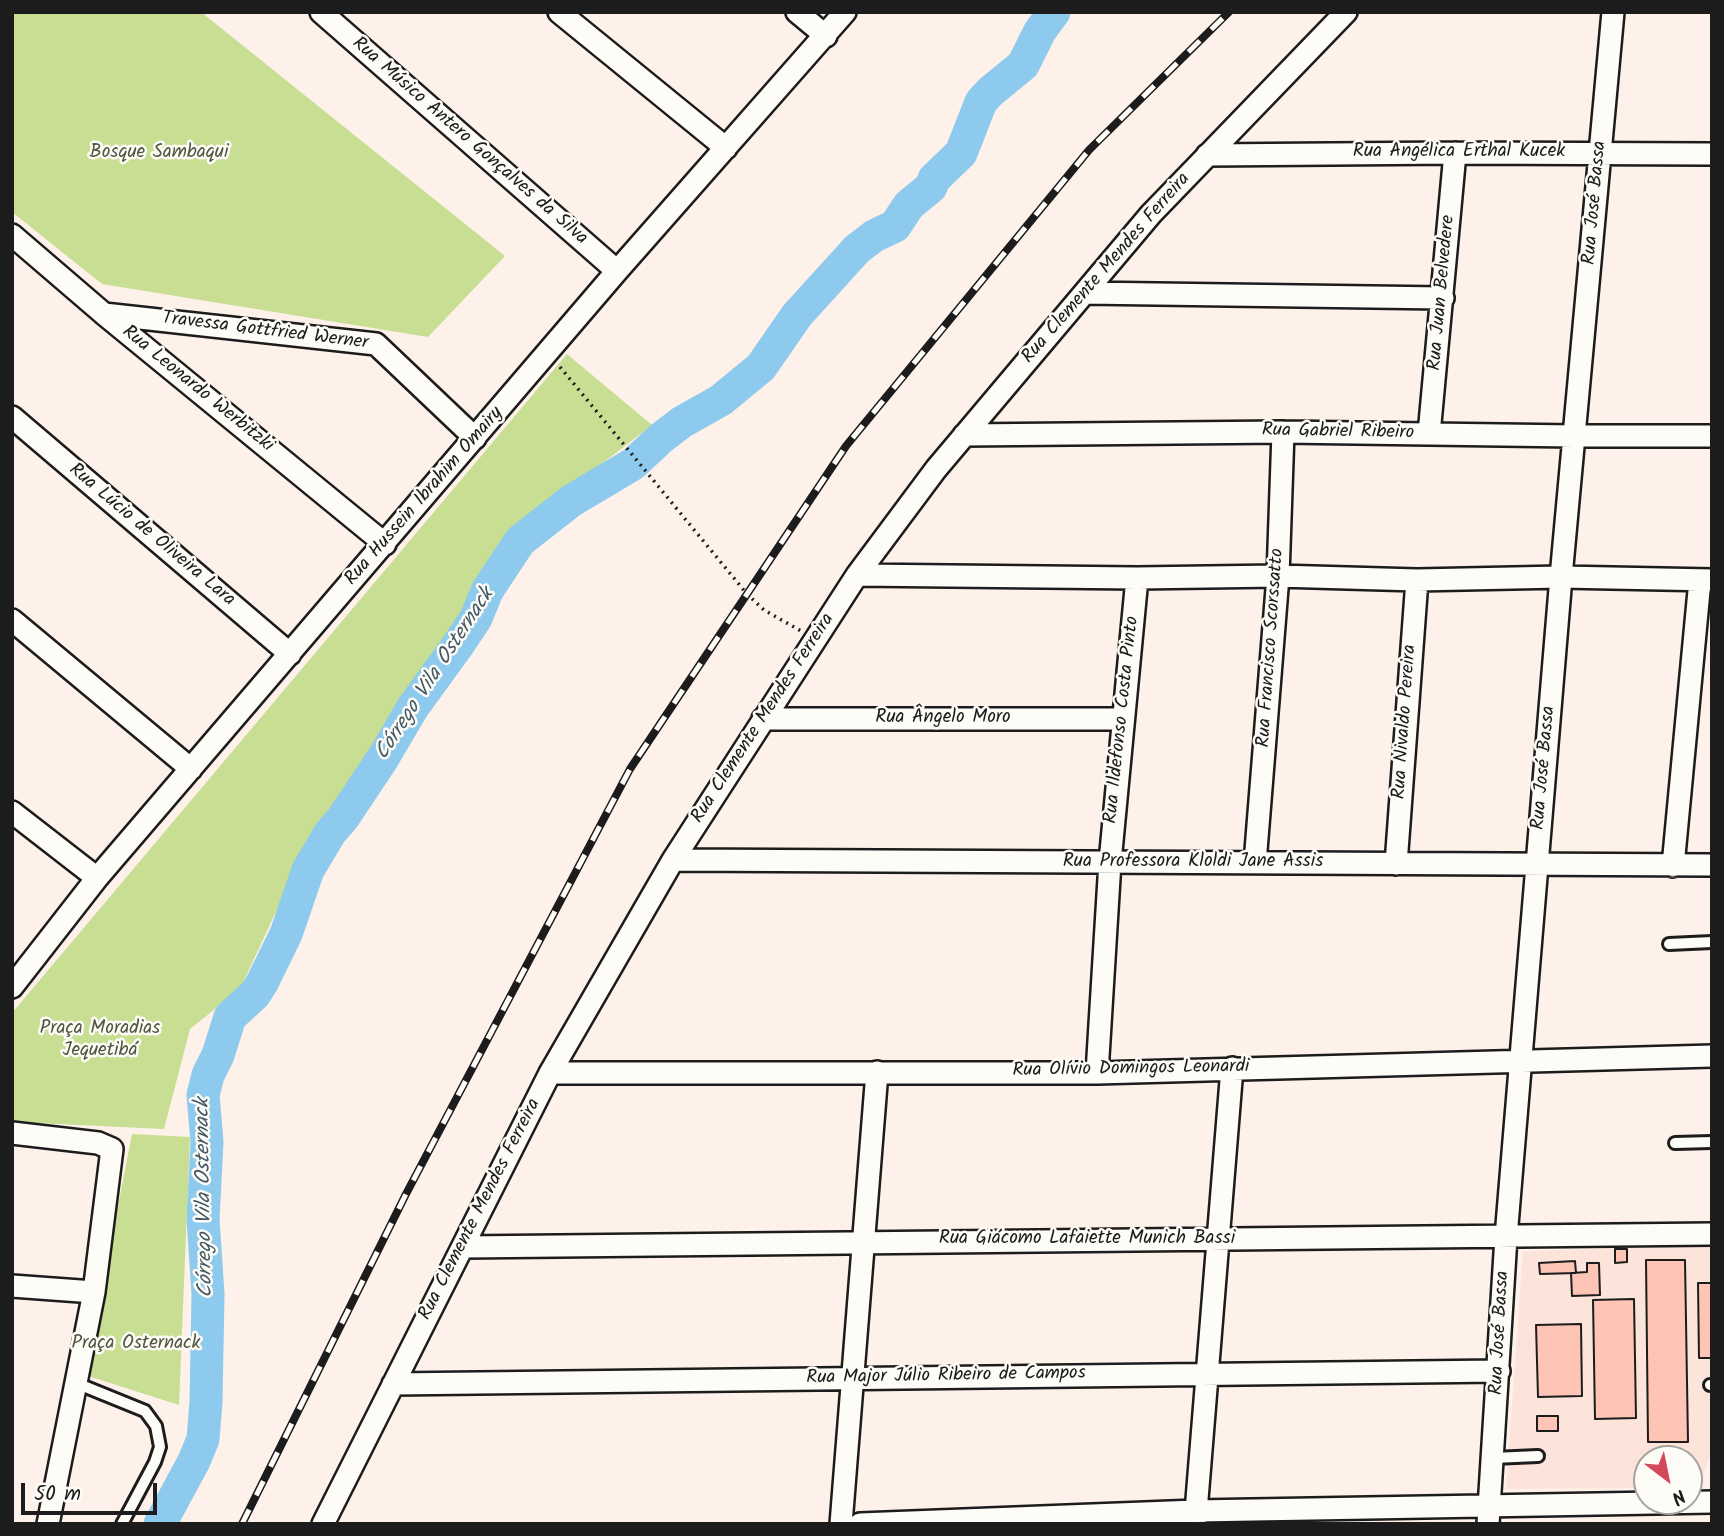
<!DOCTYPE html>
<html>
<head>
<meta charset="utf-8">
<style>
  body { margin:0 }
  #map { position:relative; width:1724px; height:1536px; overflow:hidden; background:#fdf1ea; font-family:Kalam,sans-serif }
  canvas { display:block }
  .frame { position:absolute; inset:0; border:14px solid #1c1c1c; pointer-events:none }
  .north { position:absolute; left:1633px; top:1445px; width:70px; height:70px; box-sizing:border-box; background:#fdfcf7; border:2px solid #a3a29f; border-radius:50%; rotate:148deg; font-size:19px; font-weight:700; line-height:28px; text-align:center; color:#1c1c1c }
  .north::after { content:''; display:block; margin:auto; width:24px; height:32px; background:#d1495b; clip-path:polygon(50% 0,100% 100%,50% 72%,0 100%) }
  .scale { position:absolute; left:21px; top:1483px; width:136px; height:32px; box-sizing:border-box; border:4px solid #1c1c1c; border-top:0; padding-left:9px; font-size:21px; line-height:24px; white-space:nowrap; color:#1c1c1c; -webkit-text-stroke:5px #fdfcf7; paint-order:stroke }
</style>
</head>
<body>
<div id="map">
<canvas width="1724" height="1536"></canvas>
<div class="frame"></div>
<div class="north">N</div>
<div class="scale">50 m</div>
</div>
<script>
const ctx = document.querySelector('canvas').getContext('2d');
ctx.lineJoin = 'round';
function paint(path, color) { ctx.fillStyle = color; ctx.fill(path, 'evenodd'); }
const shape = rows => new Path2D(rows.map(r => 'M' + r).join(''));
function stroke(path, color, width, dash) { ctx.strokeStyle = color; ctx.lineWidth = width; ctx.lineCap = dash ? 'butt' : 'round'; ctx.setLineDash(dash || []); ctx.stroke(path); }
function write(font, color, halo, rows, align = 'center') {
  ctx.font = font + ' Kalam,sans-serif'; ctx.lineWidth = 5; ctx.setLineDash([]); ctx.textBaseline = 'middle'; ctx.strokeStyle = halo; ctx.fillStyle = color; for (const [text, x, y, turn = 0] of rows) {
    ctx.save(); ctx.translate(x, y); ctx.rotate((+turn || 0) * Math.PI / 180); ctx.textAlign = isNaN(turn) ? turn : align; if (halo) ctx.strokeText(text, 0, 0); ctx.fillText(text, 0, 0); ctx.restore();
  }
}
paint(shape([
  [1712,1246,1712,1448,1700,1488,1689,1488,1689,1459,1647,1459,1647,1488,1506,1489,1523,1251]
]), '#fde4da');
paint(shape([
  [12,12,201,12,505,256,428,337,102,284,12,212],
  [567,354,652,425,511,534,444,647,301,858,240,989,190,1029,164,1129,12,1122,12,1013],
  [132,1134,190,1137,179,1405,85,1375]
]), '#c8de93');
stroke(shape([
  [160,1524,194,1461,203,1439,206,1402,208,1294,203,1219,207,1142,203,1095,208,1075,218,1055,230,1017,255,994,262,983,286,934,308,870,330,833,343,818,383,758,413,707,458,645,476,618,487,591,520,541,571,501,633,464,661,438,682,422,721,400,761,367,797,315,857,249,874,236,895,226,909,205,931,187,934,179,961,153,981,102,990,92,1023,65,1040,31,1054,12]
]), '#8dcaed', 33);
const building = shape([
  [1615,1249,1627,1249,1627,1262,1615,1263,1615,1249],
  [1646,1260,1685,1260,1688,1442,1648,1442,1646,1260],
  [1575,1261,1576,1273,1540,1274,1539,1263,1575,1261],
  [1587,1263,1599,1263,1600,1295,1572,1296,1571,1273,1587,1272,1587,1263],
  [1698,1283,1712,1283,1712,1358,1699,1358,1698,1283],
  [1634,1299,1636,1418,1595,1419,1593,1300,1634,1299],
  [1581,1324,1582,1396,1538,1397,1536,1325,1581,1324],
  [1537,1416,1558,1416,1558,1431,1537,1431,1537,1416]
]);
paint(building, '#fec4b5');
stroke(building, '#1c1c1c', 2);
const service = shape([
  [1669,944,1712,942],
  [1675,1143,1712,1142],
  [76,1383,145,1411,156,1426,160,1447,155,1462,122,1524],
  [1710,1385,1712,1385],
  [1493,1458,1538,1456]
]);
const minor = shape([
  [321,12,617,271],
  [559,12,726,148],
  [797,12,826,36],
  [1207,155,1455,153,1712,154],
  [12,235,104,314,385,544],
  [1085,293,1443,298],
  [104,314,376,344,475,438],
  [12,417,290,654],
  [1429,434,1455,153],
  [964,435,1283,432,1575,436,1712,436],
  [857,575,1137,578,1278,576,1417,580,1561,577,1712,580],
  [12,620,191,769],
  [763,719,1123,719],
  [12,812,97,878],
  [673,860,1712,865],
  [1255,863,1278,576,1283,432],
  [1396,864,1417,580],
  [1673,866,1700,580],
  [12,987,97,878,617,271,845,12],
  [550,1073,1097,1073,1712,1056],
  [1097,1073,1110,862,1137,578],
  [12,1133,98,1143,112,1149,94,1292,48,1524],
  [463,1247,1712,1234],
  [12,1286,94,1292],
  [393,1384,1499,1371],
  [323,1524,550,1073,673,860,857,575,936,469,1151,214,1346,12],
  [841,1524,877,1072],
  [860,1524,1196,1511,1712,1502],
  [1195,1524,1232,1068],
  [1488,1524,1506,1237,1561,577,1613,12]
]);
stroke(service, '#1c1c1c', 16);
stroke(minor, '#1c1c1c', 26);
stroke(shape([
  [560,367,747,594,764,610,801,631]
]), '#1c1c1c', 3.5, [2, 5]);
stroke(service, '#fdfcf7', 10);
stroke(minor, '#fdfcf7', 21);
const rail = shape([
  [242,1524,406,1194,630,769,846,446,1089,150,1229,12]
]);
stroke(rail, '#1c1c1c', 8);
stroke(rail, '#fdfcf7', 5, [16]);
write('19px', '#1c1c1c', '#fdfcf7', [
  ["Rua Músico Antero Gonçalves da Silva",469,142,41],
  ["Rua Angélica Erthal Kucek",1459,153],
  ["Rua José Bassa",1596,203,-85],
  ["Rua Clemente Mendes Ferreira",1107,269,-49],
  ["Rua Juan Belvedere",1443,293,-85],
  ["Travessa Gottfried Werner",265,332,7],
  ["Rua Leonardo Werbitzki",197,390,39],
  ["Rua Gabriel Ribeiro",1338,433,1],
  ["Rua Hussein Ibrahim Omairy",425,497,-49],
  ["Rua Lúcio de Oliveira Lara",151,536,40],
  ["Rua Francisco Scorssatto",1272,648,-86],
  ["Rua Clemente Mendes Ferreira",764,719,-57],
  ["Rua Ângelo Moro",943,719],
  ["Rua Ildefonso Costa Pinto",1123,720,-84],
  ["Rua Nivaldo Pereira",1406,722,-86],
  ["Rua José Bassa",1545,768,-85],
  ["Rua Professora Kloldi Jane Assis",1193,863],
  ["Rua Olívio Domingos Leonardi",1131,1070,-1],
  ["Rua Clemente Mendes Ferreira",481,1210,-63],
  ["Rua Giácomo Lafaiette Munich Bassi",1087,1240],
  ["Rua José Bassa",1501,1333,-87],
  ["Rua Major Júlio Ribeiro de Campos",946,1377,-1]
]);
write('19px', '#505640', '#fdfcf7', [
  ["Bosque Sambaqui",159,154],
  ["Praça Moradias",100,1030],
  ["Jequetibá",100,1052],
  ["Praça Osternack",136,1345]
]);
write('italic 21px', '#445965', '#fdfcf7', [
  ["Córrego Vila Osternack",436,675,-57],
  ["Córrego Vila Osternack",206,1198,-91]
]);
</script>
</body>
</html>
